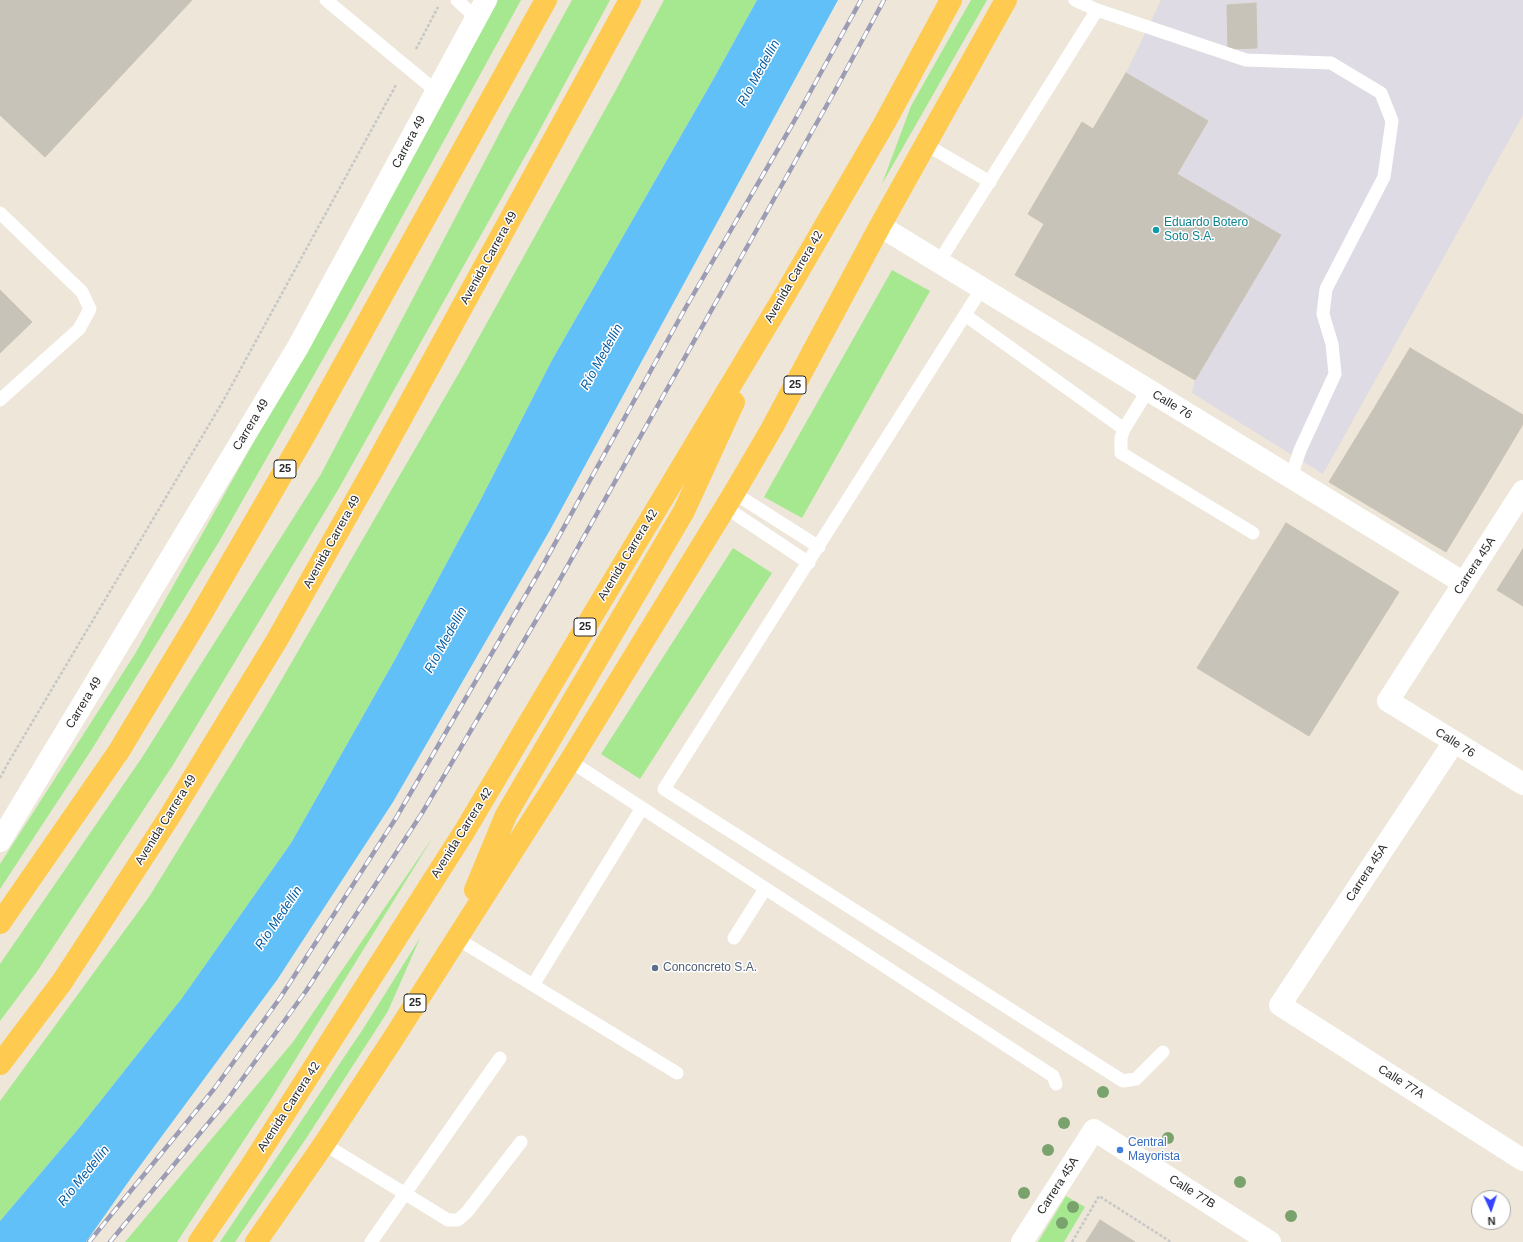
<!DOCTYPE html>
<html>
<head>
<meta charset="utf-8">
<style>
  body { margin:0 }
  #map { position:relative; width:1523px; height:1242px; overflow:hidden; background:#ede6d9; font-family:Arial,sans-serif }
  canvas { display:block }
  .north { position:absolute; left:1471px; top:1190px; width:40px; height:40px; box-sizing:border-box; background:#fff; border:1px solid #a9a9a9; border-radius:50%; rotate:177deg; font-size:11px; font-weight:700; line-height:16px; text-align:center; color:#292929 }
  .north::after { content:''; display:block; margin:auto; width:14px; height:18px; background:#3444ff; clip-path:polygon(50% 0,100% 100%,50% 72%,0 100%) }
</style>
</head>
<body>
<div id="map">
<canvas width="1523" height="1242"></canvas>
<div class="north">N</div>
</div>
<script>
const ctx = document.querySelector('canvas').getContext('2d');
ctx.lineJoin = 'round';
function paint(path, color) { ctx.fillStyle = color; ctx.fill(path, 'evenodd'); }
const shape = rows => new Path2D(rows.map(r => 'M' + r).join(''));
function stroke(path, color, width, dash) { ctx.strokeStyle = color; ctx.lineWidth = width; ctx.lineCap = dash ? 'butt' : 'round'; ctx.setLineDash(dash || []); ctx.stroke(path); }
function write(font, color, halo, rows, align = 'center') {
  ctx.font = font + ' Arial,sans-serif'; ctx.lineWidth = 3; ctx.setLineDash([]); ctx.textBaseline = 'middle'; ctx.strokeStyle = halo; ctx.fillStyle = color; for (const [text, x, y, turn = 0] of rows) {
    ctx.save(); ctx.translate(x, y); ctx.rotate((+turn || 0) * Math.PI / 180); ctx.textAlign = isNaN(turn) ? turn : align; if (halo) ctx.strokeText(text, 0, 0); ctx.fillText(text, 0, 0); ctx.restore();
  }
}
paint(shape([
  [1161,0,1523,0,1523,115,1323,474,1192,393,1195,380,1281,235,1177,174,1208,121,1126,73]
]), '#dedbe4');
paint(shape([
  [498,0,521,0,352,308,220,540,92,749,0,889,0,864,135,654,351,268],
  [572,0,610,0,537,135,339,488,173,765,36,973,0,1021,0,964,141,759,321,474,509,115],
  [664,0,757,0,714,78,552,360,481,499,393,663,291,843,182,998,79,1128,0,1221,0,1101,149,897,264,710,463,366,617,88],
  [971,0,987,0,882,184,911,106],
  [892,270,930,291,802,518,764,497],
  [733,548,772,573,640,779,601,754],
  [433,837,271,1099,177,1242,125,1242,293,1042],
  [420,938,388,1011,307,1137,235,1242,220,1242,363,1029],
  [1066,1196,1085,1207,1064,1242,1038,1242]
]), '#a5e890');
paint(shape([
  [757,0,838,0,550,530,393,802,277,980,131,1178,86,1242,0,1242,0,1221,79,1128,182,998,291,843,393,663,481,499,552,360,714,78]
]), '#62c0f8');
const building = shape([
  [0,0,192,0,45,157,0,115,0,0],
  [1256,3,1257,48,1228,49,1227,5,1256,3],
  [1126,73,1208,121,1177,174,1281,235,1195,380,1015,275,1044,224,1028,214,1082,122,1093,129,1126,73],
  [0,290,32,322,0,353,0,290],
  [1410,348,1523,415,1523,424,1486,486,1370,415,1410,348],
  [1370,415,1486,486,1446,552,1329,482,1370,415],
  [1286,523,1399,592,1309,736,1197,668,1286,523],
  [1523,549,1523,606,1497,590,1523,549],
  [1100,1220,1135,1242,1086,1242,1100,1220]
]);
paint(building, '#c8c3b9');
stroke(building, '#c8c3b3', 1);
stroke(shape([
  [416,49,438,7],
  [0,778,8,763,222,403,396,85],
  [1072,1242,1099,1196,1171,1242]
]), '#c7c7c7', 2.5, [3, 2]);
stroke(shape([
  [326,0,436,91],
  [457,0,476,18],
  [1075,0,1097,10,1246,60,1331,63,1381,93,1392,121,1384,177,1326,289,1323,314,1332,344,1335,374,1300,450,1291,477],
  [925,144,990,182],
  [0,213,82,292,90,309,79,329,0,400],
  [939,262,1097,10],
  [982,288,664,789,1123,1081,1136,1079,1163,1052],
  [965,315,1124,429],
  [1148,390,1124,429,1121,438,1121,453,1253,533],
  [734,493,819,547],
  [725,507,809,563],
  [570,761,1053,1076,1056,1084],
  [456,938,677,1073],
  [734,938,765,889],
  [533,985,642,808],
  [324,1144,448,1220,458,1220,467,1212,521,1142],
  [371,1242,500,1058]
]), '#fff', 13);
stroke(shape([
  [880,226,1464,583],
  [1523,491,1388,701,1523,784],
  [1454,742,1280,1005,1523,1160],
  [0,841,298,347,486,0],
  [1022,1242,1094,1130,1270,1242]
]), '#fff', 22);
stroke(shape([
  [475,890,506,815,684,511,734,402],
  [0,923,119,751,199,618,306,433,546,0],
  [0,1064,62,982,168,819,277,640,374,468,630,0],
  [199,1242,251,1166,464,832,600,603,783,298,884,124,951,0],
  [256,1242,324,1144,391,1042,570,761,734,493,772,428,880,226,1006,0]
]), '#feca50', 22);
const rail = shape([
  [89,1242,214,1089,280,998,396,818,538,574,686,307,792,125,861,0],
  [110,1242,225,1103,306,991,422,813,554,590,837,87,884,0]
]);
stroke(rail, '#9c9db5', 4.5);
stroke(rail, '#fff', 3, [9]);
ctx.fillStyle = '#7aa26c';
for (const [x, y] of [
  [1103,1092],
  [1064,1123],
  [1168,1138],
  [1048,1150],
  [1240,1182],
  [1024,1193],
  [1073,1207],
  [1291,1216],
  [1062,1223]
]) { ctx.beginPath(); ctx.arc(x, y, 6, 0, 2 * Math.PI); ctx.fill(); }
for (const [x, y, r, color] of [
  [1156,230,4,"#0f9aa8"],
  [655,968,4,"#5c6f8a"],
  [1120,1150,4,"#3f7fe0"]
]) { const dot = new Path2D(); dot.arc(x, y, r, 0, 2 * Math.PI); ctx.fillStyle = color; ctx.fill(dot); stroke(dot, '#fff', 1.5); }
for (const [x, y, w] of [
  [795,385,22],
  [285,469,22],
  [585,627,22],
  [415,1003,22]
]) { const box = new Path2D(); box.roundRect(x - w / 2, y - 9, w, 18, 3); ctx.fillStyle = '#fff'; ctx.fill(box); stroke(box, '#292929', 1); }
write('bold 11px', '#292929', null, [
  ["25",795,385],
  ["25",285,469],
  ["25",585,627],
  ["25",415,1003]
]);
write('12px', '#292929', '#fff', [
  ["Carrera 49",409,142,-62],
  ["Avenida Carrera 49",489,258,-61],
  ["Avenida Carrera 42",794,277,-60],
  ["Calle 76",1172,405,31],
  ["Carrera 49",251,425,-59],
  ["Avenida Carrera 49",332,542,-61],
  ["Avenida Carrera 42",628,555,-59],
  ["Carrera 45A",1475,566,-57],
  ["Carrera 49",84,703,-59],
  ["Calle 76",1455,743,32],
  ["Avenida Carrera 49",166,820,-58],
  ["Avenida Carrera 42",462,833,-58],
  ["Carrera 45A",1367,873,-57],
  ["Calle 77A",1401,1082,32],
  ["Avenida Carrera 42",289,1107,-57],
  ["Carrera 45A",1058,1186,-57],
  ["Calle 77B",1192,1192,32]
]);
write('12px', '#0d838f', '#fff', [
  ["Eduardo Botero",1164,223],
  ["Soto S.A.",1164,237]
], 'left');
write('12px', '#4e5e75', '#fff', [
  ["Conconcreto S.A.",663,968]
], 'left');
write('12px', '#366cbe', '#fff', [
  ["Central",1128,1143],
  ["Mayorista",1128,1157]
], 'left');
write('italic 13px', '#025ba3', '#fff', [
  ["Río Medellín",759,73,-61],
  ["Río Medellín",602,357,-61],
  ["Río Medellín",446,640,-61],
  ["Río Medellín",279,918,-56],
  ["Río Medellín",84,1176,-51]
]);
</script>
</body>
</html>
